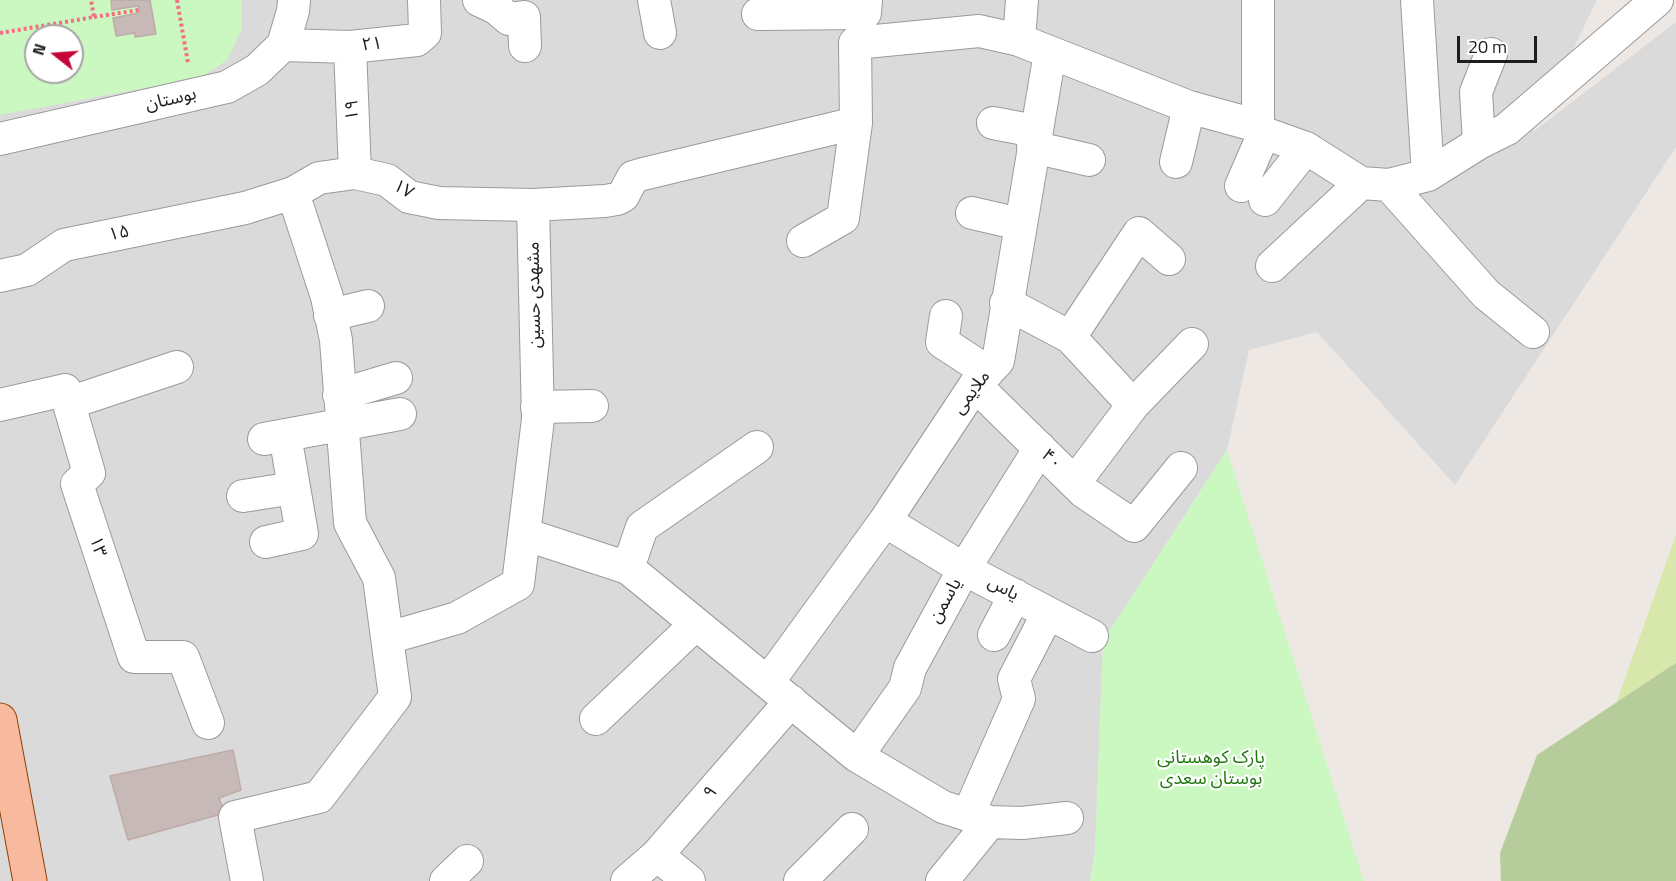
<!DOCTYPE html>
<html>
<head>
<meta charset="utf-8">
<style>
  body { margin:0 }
  #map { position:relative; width:1676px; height:881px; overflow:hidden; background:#eee8e4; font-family:"Titillium Web",sans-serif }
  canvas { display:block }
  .north { position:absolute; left:24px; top:24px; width:60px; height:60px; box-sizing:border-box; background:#fff; border:2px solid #a5a5a5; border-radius:50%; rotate:287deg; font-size:16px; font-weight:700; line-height:24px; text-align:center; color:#1d1d1d }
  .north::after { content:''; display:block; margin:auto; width:21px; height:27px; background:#c40738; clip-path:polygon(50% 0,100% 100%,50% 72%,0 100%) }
  .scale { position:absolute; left:1457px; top:36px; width:80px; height:27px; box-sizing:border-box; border:3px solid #1d1d1d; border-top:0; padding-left:8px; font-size:18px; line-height:21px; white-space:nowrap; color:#1d1d1d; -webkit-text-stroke:4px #fff; paint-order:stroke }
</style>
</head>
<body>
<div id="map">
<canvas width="1676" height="881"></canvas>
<div class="north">N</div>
<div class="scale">20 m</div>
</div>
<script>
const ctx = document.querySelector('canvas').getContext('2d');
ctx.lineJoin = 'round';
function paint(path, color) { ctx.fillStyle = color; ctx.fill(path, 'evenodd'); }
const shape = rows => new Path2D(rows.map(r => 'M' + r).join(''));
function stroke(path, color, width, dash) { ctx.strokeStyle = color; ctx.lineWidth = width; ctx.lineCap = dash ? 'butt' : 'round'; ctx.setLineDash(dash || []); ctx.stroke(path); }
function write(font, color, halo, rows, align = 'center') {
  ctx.font = font + ' "Titillium Web","Noto Sans Arabic",sans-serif'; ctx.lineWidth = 4.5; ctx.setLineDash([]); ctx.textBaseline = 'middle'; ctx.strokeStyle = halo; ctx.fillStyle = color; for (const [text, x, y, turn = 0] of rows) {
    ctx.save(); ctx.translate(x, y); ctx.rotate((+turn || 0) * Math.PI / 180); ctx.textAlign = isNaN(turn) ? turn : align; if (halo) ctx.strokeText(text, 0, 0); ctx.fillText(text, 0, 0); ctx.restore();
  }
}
paint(shape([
  [0,0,1597,0,1533,132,1676,22,1676,147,1455,485,1317,332,1249,350,1227,450,1103,641,1095,852,1090,881,0,881],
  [36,36,72,36,72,72,36,72]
]), '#dbdadb');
paint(shape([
  [1676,535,1676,881,1553,881]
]), '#d8e7ab');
paint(shape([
  [1676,663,1676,881,1501,881,1500,853,1537,755]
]), '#b6cc9a');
paint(shape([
  [0,0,242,0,242,29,227,60,200,78,0,115],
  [36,36,72,36,72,72,36,72],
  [1227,450,1364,881,1090,881,1095,852,1103,641]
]), '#cbf7c1');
const building = shape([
  [111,0,150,0,156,34,135,37,135,33,116,36,113,18,139,13,139,10,138,6,112,10,111,0],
  [233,750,241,790,219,798,225,813,128,840,110,776,233,750]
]);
paint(building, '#c6b9b7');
stroke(building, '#bfaba6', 1.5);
const minor = shape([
  [479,0,496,8,509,19,524,17,525,46],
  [654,0,660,33],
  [1258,0,1258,126],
  [1417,0,1428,175],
  [758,14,865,13,866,0],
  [1019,40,1022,0],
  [283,45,350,47,417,40,425,33,424,0],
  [350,47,355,173],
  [993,123,1035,131],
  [0,139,227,87,257,70,283,45,293,11,294,0],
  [1479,143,1476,92,1491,54],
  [1033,147,1089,160],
  [1176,162,1189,107],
  [1389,185,1486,294,1533,332],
  [1241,186,1264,133],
  [1265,200,1306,148],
  [972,213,1020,224],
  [803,241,843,218,856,123,855,43,979,31,1019,40,1189,107,1258,126,1264,133,1306,148,1361,183,1389,185,1428,175,1479,143,1507,129,1657,0],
  [1272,266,1361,183],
  [0,276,27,270,64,245,245,208,293,193,319,178,355,173,387,180,409,197,439,203,533,205,605,201,617,199,623,196,633,177,643,174,856,123],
  [1006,303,1070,337,1133,405],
  [330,315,368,306],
  [946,316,942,342,988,372],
  [1070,337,1139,233,1169,259],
  [975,385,1084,492,1134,526,1181,468],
  [339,395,396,378],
  [69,403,177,367],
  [0,405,65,390,89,473,77,484,134,657,183,657,208,723],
  [537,407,592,406],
  [264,439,400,414],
  [1075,482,1133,405,1192,344],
  [243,496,294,488],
  [885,521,964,569,1092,636],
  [524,534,628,568,857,756,943,807,990,822,1022,823,1067,818],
  [266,542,302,534,285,435],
  [628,568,642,527,757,447],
  [994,635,1015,595],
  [388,638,457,618,518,584,538,419,533,205],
  [768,682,885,521,975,385,998,361,1050,53],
  [596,719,696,624],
  [857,756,905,688,910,668,964,569,1040,448],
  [968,815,1019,699,1014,679,1048,613],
  [657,855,689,881],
  [247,881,235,817,319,797,395,697,379,578,350,523,336,340,327,297,293,193],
  [446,881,467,861],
  [627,881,657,855,791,701],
  [800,881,852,829],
  [942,881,990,822]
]);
const major = shape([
  [0,720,30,881]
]);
stroke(minor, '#9a9a9a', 34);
stroke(major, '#923f05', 35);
stroke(shape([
  [177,0,188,63],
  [94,17,139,10],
  [0,33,94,17,91,0]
]), '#f56e83', 4, [3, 3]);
stroke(minor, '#fff', 32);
stroke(major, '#f8ba9e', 33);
write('18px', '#1d1d1d', '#fff', [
  ["۲۱",372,45,-6],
  ["بوستان",171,100,-13],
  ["۱۹",353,110,-92],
  ["۱۷",403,190,30],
  ["۱۵",119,234,-12],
  ["مشهدی حسین",535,295,-91],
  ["ملایمی",972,393,-53],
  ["۴۰",1051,460,44],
  ["۱۳",97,547,72],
  ["یاس",1003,589,28],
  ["یاسمن",946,601,-61],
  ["۹",711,793,-49]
]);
write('18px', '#21780f', '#fff', [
  ["پارک کوهستانی",1211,759],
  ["بوستان سعدی",1211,780]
]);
</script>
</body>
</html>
